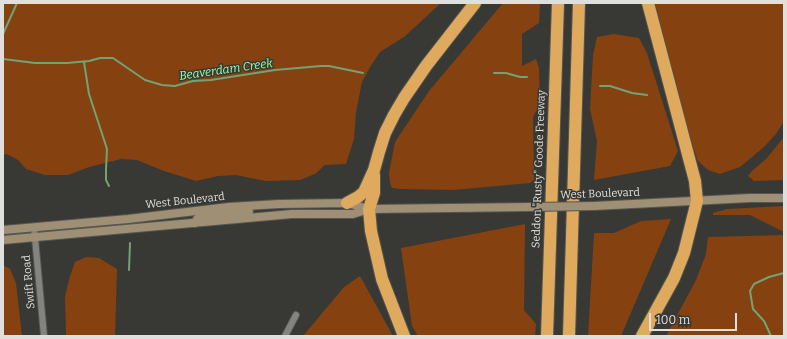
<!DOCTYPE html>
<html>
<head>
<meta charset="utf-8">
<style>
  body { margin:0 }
  #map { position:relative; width:787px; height:339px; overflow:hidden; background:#383834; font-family:Bitter,serif }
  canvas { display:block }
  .frame { position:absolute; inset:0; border:4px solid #dfdfdd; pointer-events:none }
  .scale { position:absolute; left:649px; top:313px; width:88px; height:18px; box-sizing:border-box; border:2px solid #dfdfdd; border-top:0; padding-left:5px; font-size:12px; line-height:14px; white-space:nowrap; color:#dfdfdd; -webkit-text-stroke:3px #383834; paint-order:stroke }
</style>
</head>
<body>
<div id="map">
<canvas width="787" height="339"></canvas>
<div class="frame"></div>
<div class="scale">100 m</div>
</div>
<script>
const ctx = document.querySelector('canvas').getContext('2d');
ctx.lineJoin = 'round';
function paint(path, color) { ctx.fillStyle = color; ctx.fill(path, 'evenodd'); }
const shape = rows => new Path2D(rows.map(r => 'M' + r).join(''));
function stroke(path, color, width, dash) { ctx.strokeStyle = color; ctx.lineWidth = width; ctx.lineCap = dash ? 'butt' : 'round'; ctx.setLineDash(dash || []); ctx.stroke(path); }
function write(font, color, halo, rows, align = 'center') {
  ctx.font = font + ' Bitter,serif'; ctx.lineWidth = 3; ctx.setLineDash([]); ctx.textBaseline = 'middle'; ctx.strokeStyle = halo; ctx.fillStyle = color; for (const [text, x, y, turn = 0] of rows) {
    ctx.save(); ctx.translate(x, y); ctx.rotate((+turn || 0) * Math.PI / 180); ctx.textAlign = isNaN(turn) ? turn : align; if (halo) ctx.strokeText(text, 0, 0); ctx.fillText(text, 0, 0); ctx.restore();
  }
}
paint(shape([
  [3,3,441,3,404,37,380,52,370,67,362,82,356,112,354,139,346,164,325,165,315,174,300,180,266,181,236,175,218,176,196,181,164,171,137,160,121,159,89,167,68,175,45,175,26,169,18,160,7,154,3,155],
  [503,3,540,3,539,23,522,34,522,66,536,59,539,68,540,104,533,117,534,180,530,183,453,190,400,189,392,188,390,183,389,173,395,142,429,91],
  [655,3,784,3,784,121,776,134,764,147,740,167,720,174,708,170,698,161,691,140],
  [614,34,639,38,647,53,678,151,670,166,594,180,597,141,590,109,593,55,597,37],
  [784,137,784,180,754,181,748,176,752,171,766,159],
  [784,206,784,232,750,215,713,215,713,213,727,209],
  [671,219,621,336,588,336,594,233,614,233,641,221],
  [525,224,524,310,536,324,535,336,418,336,412,326,401,248],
  [784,235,784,336,666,336,696,280,706,254,708,237],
  [86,257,99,258,117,269,115,336,66,336,65,297,70,276,75,262],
  [3,265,10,269,16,283,22,336,3,336],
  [360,276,393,336,303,336,344,287]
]), '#854210');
stroke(shape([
  [3,34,17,3],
  [3,59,35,63,67,63,89,61,100,58,113,58,145,80,162,85,175,86,193,81,211,80,275,70,321,66,329,66,363,73],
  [84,62,89,94,107,149,106,169,106,180,109,186],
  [494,73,506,73,520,77,527,77],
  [600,86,610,86,632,93,647,95],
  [129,270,130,243],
  [771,336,764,321,753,309,750,291,754,284,769,277,784,273]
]), '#72a275', 2);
const street = shape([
  [34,227,44,336],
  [285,336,296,315]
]);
const secondary = shape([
  [594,206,750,198,784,198],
  [195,223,197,219,206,215,249,211],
  [3,230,128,219,229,207,279,204,347,203,369,209],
  [3,240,292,214,353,214,369,209,530,207]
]);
const highway = shape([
  [374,175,374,193,369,209,371,231,382,279,404,336],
  [347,203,358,197,364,192,374,170,379,152,385,133,394,115,404,98,426,66,475,3],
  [547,336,558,3],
  [569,336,579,3],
  [642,336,674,278,684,253,697,201,695,181,648,3]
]);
stroke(street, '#555552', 8);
stroke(secondary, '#555552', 10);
stroke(highway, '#555552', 14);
stroke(street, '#84837f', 6);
stroke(secondary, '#9f8f75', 8);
stroke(highway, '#dfaa5e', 12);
const secondaryBridge = shape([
  [530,207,594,206]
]);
stroke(secondaryBridge, '#555552', 10, []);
stroke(secondaryBridge, '#9f8f75', 8);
write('11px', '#dfdfdd', '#383834', [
  ["Seddon \"Rusty\" Goode Freeway",539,169,-88],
  ["West Boulevard",600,194,-2],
  ["West Boulevard",185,201,-6],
  ["Swift Road",29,282,-95]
]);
write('italic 12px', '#9ffca4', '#383834', [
  ["Beaverdam Creek",226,70,-8]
]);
</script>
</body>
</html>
